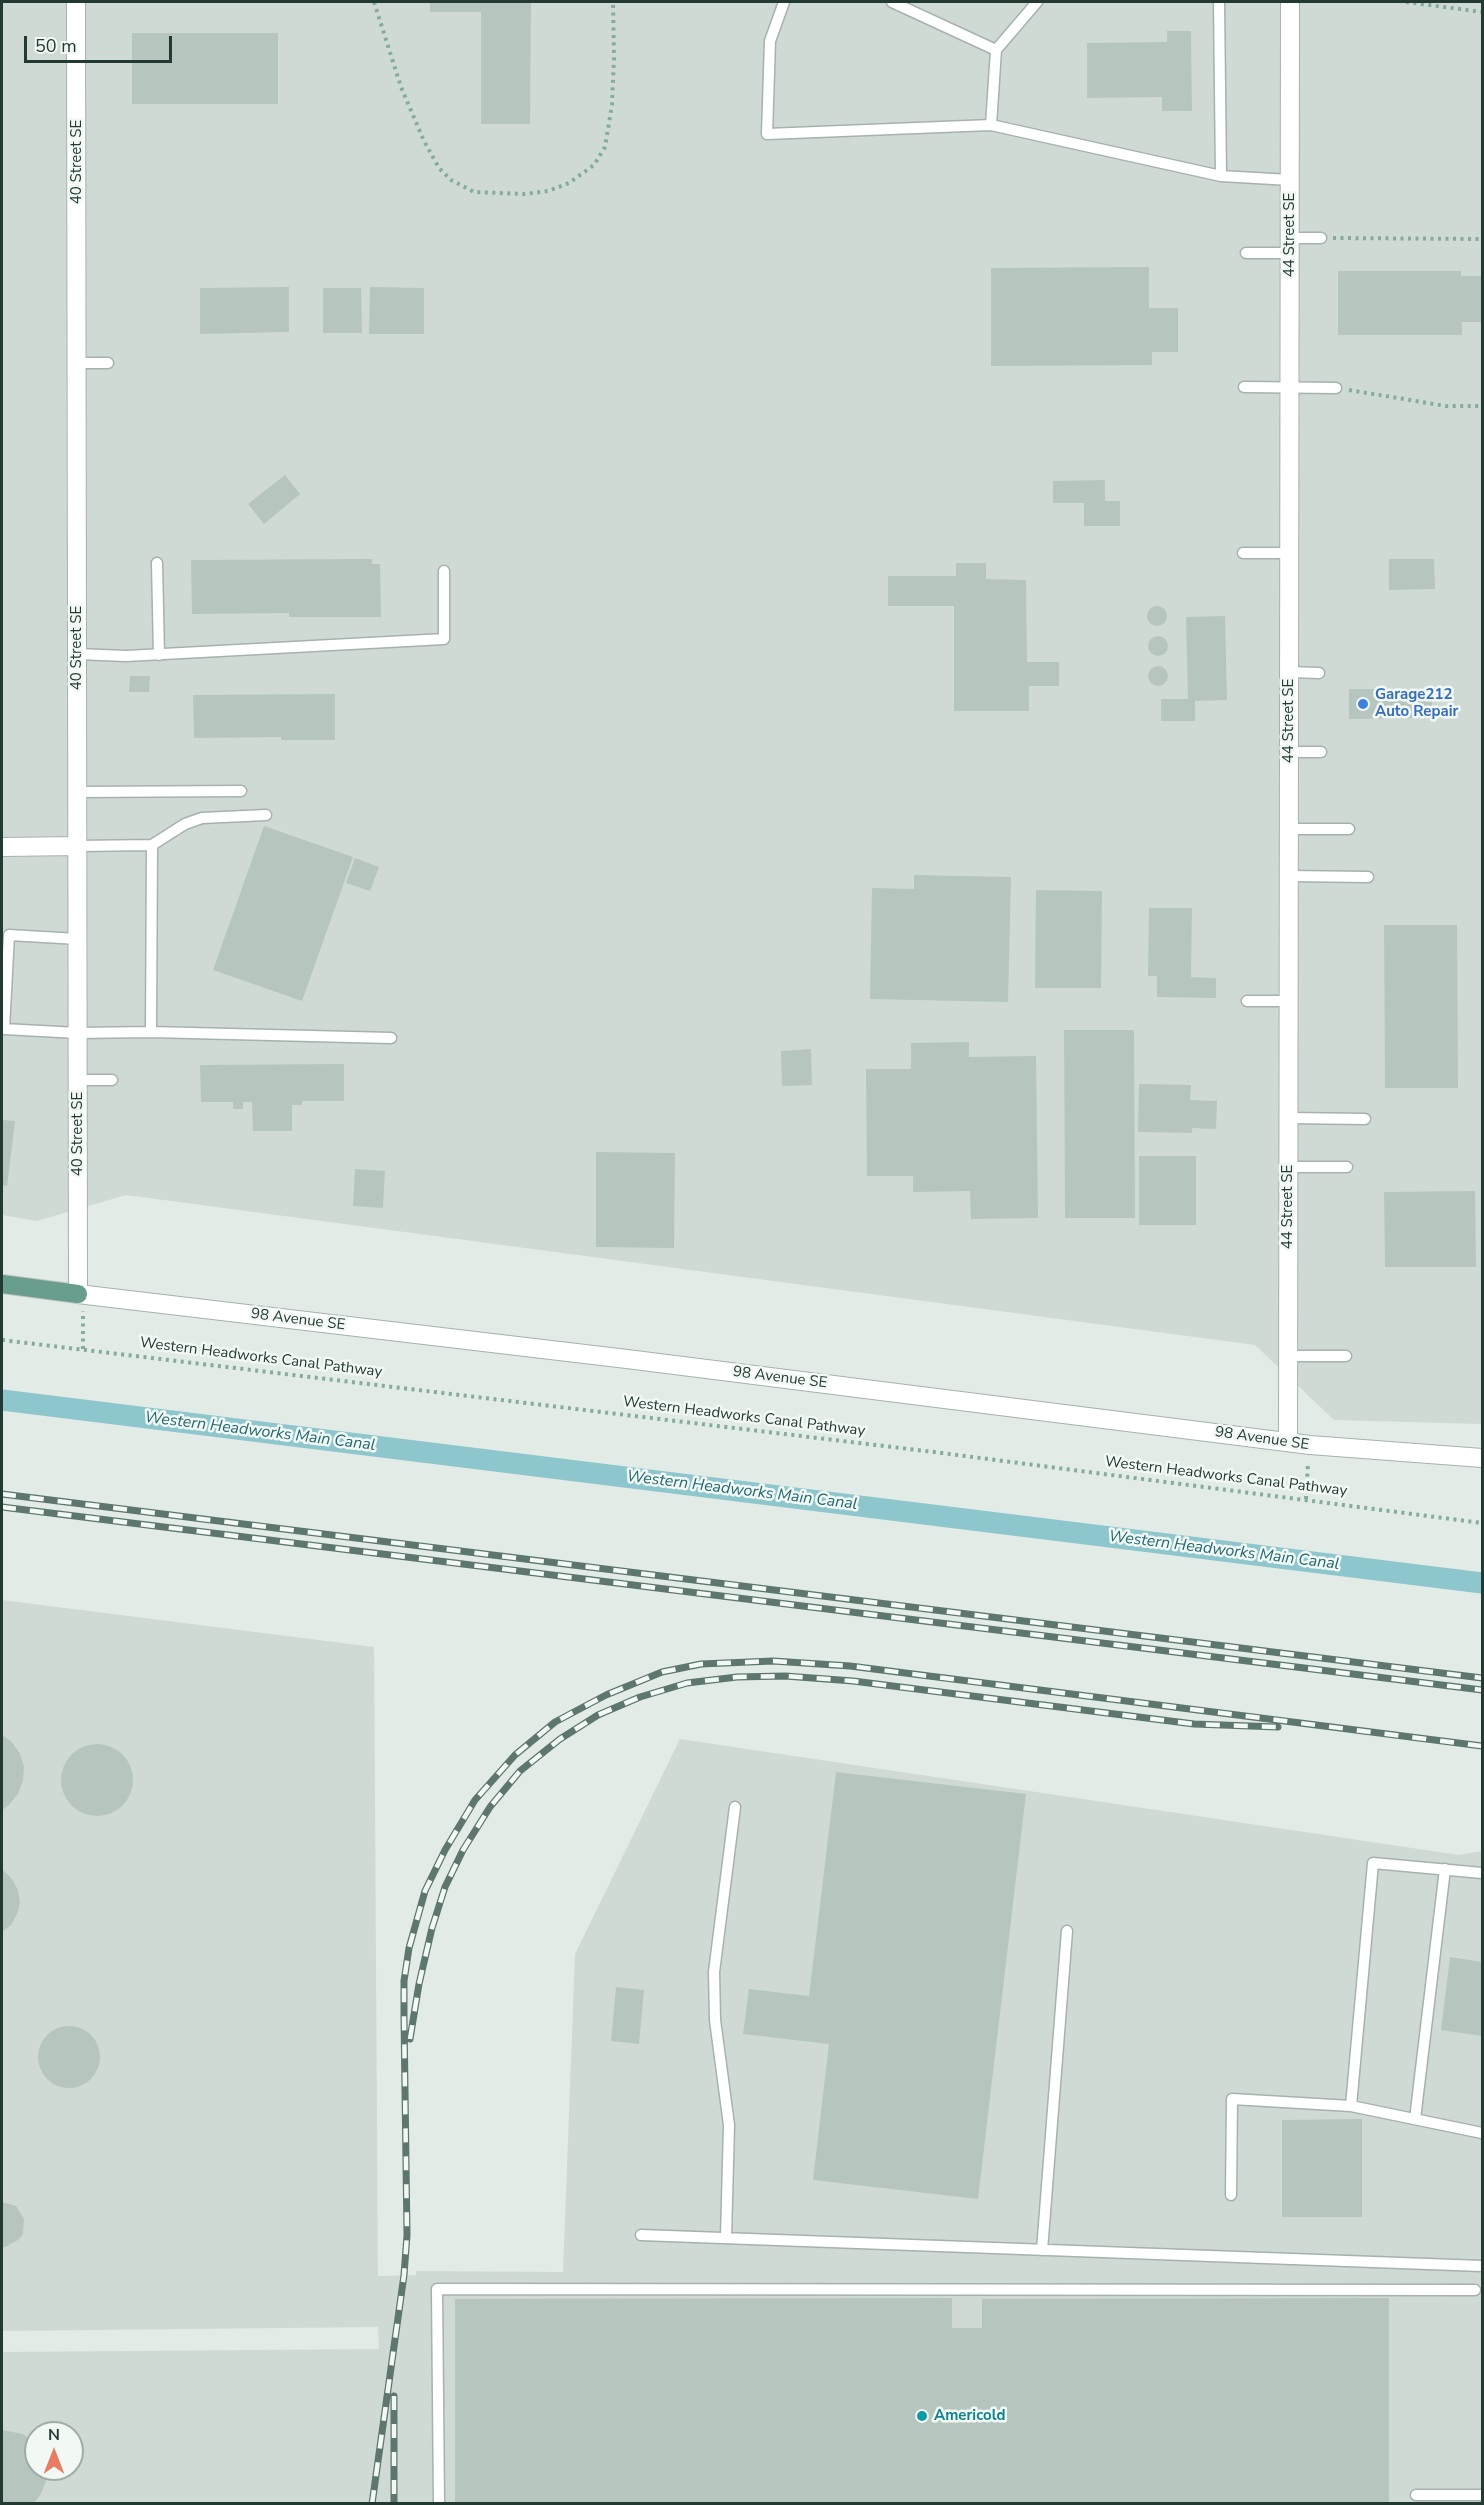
<!DOCTYPE html>
<html>
<head>
<meta charset="utf-8">
<style>
  body { margin:0 }
  #map { position:relative; width:1484px; height:2505px; overflow:hidden; background:#e2ebe6; font-family:"Nunito Sans",sans-serif }
  canvas { display:block }
  .frame { position:absolute; inset:0; border:3px solid #233a33; pointer-events:none }
  .north { position:absolute; left:24px; top:2421px; width:60px; height:60px; box-sizing:border-box; background:#f2f8f4; border:2px solid #9faca7; border-radius:50%; rotate:0deg; font-size:16px; font-weight:700; line-height:24px; text-align:center; color:#233a33 }
  .north::after { content:''; display:block; margin:auto; width:21px; height:27px; background:#e77c63; clip-path:polygon(50% 0,100% 100%,50% 72%,0 100%) }
  .scale { position:absolute; left:24px; top:36px; width:148px; height:27px; box-sizing:border-box; border:3px solid #233a33; border-top:0; padding-left:8px; font-size:18px; line-height:21px; white-space:nowrap; color:#233a33; -webkit-text-stroke:4px #f2f8f4; paint-order:stroke }
</style>
</head>
<body>
<div id="map">
<canvas width="1484" height="2505"></canvas>
<div class="frame"></div>
<div class="north">N</div>
<div class="scale">50 m</div>
</div>
<script>
const ctx = document.querySelector('canvas').getContext('2d');
ctx.lineJoin = 'round';
function paint(path, color) { ctx.fillStyle = color; ctx.fill(path, 'evenodd'); }
const shape = rows => new Path2D(rows.map(r => 'M' + r).join(''));
function stroke(path, color, width, dash) { ctx.strokeStyle = color; ctx.lineWidth = width; ctx.lineCap = dash ? 'butt' : 'round'; ctx.setLineDash(dash || []); ctx.stroke(path); }
function write(font, color, halo, rows, align = 'center') {
  ctx.font = font + ' "Nunito Sans",sans-serif'; ctx.lineWidth = 5; ctx.setLineDash([]); ctx.textBaseline = 'middle'; ctx.strokeStyle = halo; ctx.fillStyle = color; for (const [text, x, y, turn = 0] of rows) {
    ctx.save(); ctx.translate(x, y); ctx.rotate((+turn || 0) * Math.PI / 180); ctx.textAlign = isNaN(turn) ? turn : align; if (halo) ctx.strokeText(text, 0, 0); ctx.fillText(text, 0, 0); ctx.restore();
  }
}
paint(shape([
  [2,2,1482,2,1482,1424,1334,1420,1255,1345,126,1195,37,1221,2,1215],
  [2,1600,374,1647,378,2276,416,2275,416,2271,563,2272,575,1954,680,1739,1459,1855,1482,1851,1482,2503,2,2503,2,2352,379,2349,378,2327,2,2331],
  [36,2433,72,2433,72,2469,36,2469]
]), '#d0dad5');
stroke(shape([
  [2,1400,1482,1583]
]), '#8dc6cc', 21);
paint(shape([
  [430,2,531,2,530,124,481,124,481,12,430,12],
  [1167,31,1191,31,1192,111,1162,111,1162,97,1087,98,1087,43,1167,42],
  [132,33,278,33,278,104,132,104],
  [1149,267,1149,308,1178,308,1178,352,1152,352,1152,365,991,366,991,268],
  [1338,271,1461,271,1461,276,1482,276,1482,322,1462,322,1462,335,1338,335],
  [289,287,289,332,200,334,200,288],
  [370,287,424,288,424,334,369,334],
  [323,288,361,288,362,333,323,333],
  [285,475,300,494,264,524,248,504],
  [1105,480,1105,501,1120,501,1120,526,1084,526,1084,503,1053,503,1053,481],
  [372,559,372,564,380,564,381,617,289,617,289,613,192,614,191,560],
  [1389,559,1434,559,1435,589,1389,590],
  [956,563,986,563,986,579,1026,580,1027,662,1059,662,1059,686,1029,686,1029,711,954,711,954,606,888,606,888,576,956,576],
  '1147 616a10 10 0 1 1 20 0a10 10 0 1 1-20 0Z',
  [1225,616,1227,700,1195,701,1195,721,1161,721,1161,699,1188,699,1186,617],
  '1148 646a10 10 0 1 1 20 0a10 10 0 1 1-20 0Z',
  '1148 676a10 10 0 1 1 20 0a10 10 0 1 1-20 0Z',
  [130,676,150,676,149,692,129,692],
  [1349,689,1432,689,1432,718,1349,719],
  [335,694,335,740,281,740,281,737,194,738,193,695],
  [264,826,353,857,302,1001,213,970],
  [355,858,379,867,370,891,346,883],
  [914,875,1011,877,1008,1002,870,999,872,888,914,889],
  [1036,890,1102,891,1101,988,1035,988],
  [1149,908,1192,908,1191,977,1216,978,1216,998,1157,997,1157,976,1148,976],
  [1384,925,1457,925,1458,1088,1385,1088],
  [1064,1030,1134,1030,1135,1218,1065,1218],
  [969,1042,969,1057,1036,1056,1038,1218,971,1219,970,1191,913,1192,913,1176,867,1176,866,1069,911,1069,911,1043],
  [811,1049,812,1085,782,1086,781,1051],
  [344,1064,344,1101,302,1101,302,1105,292,1105,292,1131,253,1131,252,1102,243,1102,243,1109,233,1109,233,1102,201,1102,200,1065],
  [1139,1084,1191,1085,1190,1100,1217,1101,1216,1129,1192,1128,1192,1133,1138,1132],
  [2,1120,15,1121,7,1186,2,1185],
  [596,1152,675,1153,674,1248,596,1247],
  [1139,1156,1196,1156,1196,1225,1139,1225],
  [355,1169,385,1171,383,1208,353,1206],
  [1475,1191,1476,1267,1385,1267,1384,1192],
  [2,1735,12,1742,20,1754,24,1767,23,1781,18,1794,9,1805,2,1810],
  '61 1780a36 36 0 1 1 72 0a36 36 0 1 1-72 0Z',
  [836,1772,1026,1794,978,2199,813,2180,829,2044,743,2034,749,1989,809,1996],
  [2,1869,12,1879,18,1890,20,1902,17,1914,11,1925,2,1932],
  [1450,1957,1482,1962,1482,2036,1441,2030],
  [616,1987,644,1990,639,2044,611,2041],
  '38 2057a31 31 0 1 1 62 0a31 31 0 1 1-62 0Z',
  [1362,2119,1362,2217,1282,2217,1282,2120],
  [2,2202,16,2206,24,2219,23,2234,18,2240,5,2247,2,2247],
  [952,2298,952,2328,982,2328,982,2299,1389,2298,1389,2504,455,2504,455,2299],
  [2,2430,23,2434,36,2445,36,2469,46,2469,46,2481,41,2494,33,2504,2,2504]
]), '#b7c5bf');
const lane = shape([
  [784,2,770,41,767,134,991,125],
  [892,2,996,50],
  [1037,2,996,50,991,125,1221,176,1290,180],
  [1219,2,1221,176],
  [1290,238,1321,238],
  [1246,253,1290,253],
  [77,363,108,363],
  [1244,387,1336,388],
  [1243,553,1289,553],
  [157,563,159,655],
  [77,654,126,656,444,639,444,571],
  [1289,672,1319,673],
  [1289,752,1321,752],
  [78,792,241,791],
  [1289,829,1349,829],
  [78,846,152,845,185,824,202,818,266,815],
  [1289,876,1368,877],
  [78,939,9,935,4,1029,78,1033,151,1032,152,845],
  [1247,1001,1288,1001],
  [151,1032,391,1038],
  [78,1080,112,1080],
  [1288,1118,1365,1119],
  [1288,1167,1347,1167],
  [1288,1356,1346,1356],
  [1351,2106,1482,2133],
  [1415,2119,1445,1869],
  [1231,2195,1232,2099,1351,2106,1373,1863,1482,1873],
  [641,2235,1482,2266],
  [726,2238,729,2125,715,2020,714,1972,735,1807],
  [1042,2250,1067,1931],
  [1416,2495,1482,2495],
  [439,2504,437,2289,1475,2290]
]);
const street = shape([
  [76,2,78,1294,627,1359,1310,1445,1482,1458],
  [2,847,78,846],
  [1288,1441,1290,2]
]);
const primary = shape([
  [2,1284,78,1294]
]);
stroke(lane, '#a5b2ad', 13);
stroke(street, '#a5b2ad', 20);
stroke(primary, '#c1c8c6', 20);
stroke(shape([
  [374,2,401,87,424,141,439,168,451,180,474,192,525,194,548,191,569,183,594,165,605,147,612,105,614,58,613,2],
  [1406,2,1482,12],
  [1333,238,1482,239],
  [1349,390,1446,406,1482,406],
  [2,1340,934,1452,1482,1523],
  [83,1349,83,1311],
  [1306,1499,1308,1463]
]), '#84ac9d', 4, [3, 4.5]);
stroke(lane, '#fff', 10);
stroke(street, '#fff', 18);
stroke(primary, '#699d8d', 18);
const rail = shape([
  [2,1494,1482,1678],
  [2,1507,1482,1690],
  [410,2039,419,1984,432,1928,445,1887,463,1850,490,1807,520,1771,560,1739,598,1715,640,1697,687,1683,737,1677,785,1676,853,1681,1194,1724,1278,1727],
  [394,2396,394,2504],
  [372,2504,404,2275,407,2235,404,2017,404,1981,409,1948,425,1891,445,1850,475,1800,515,1755,555,1722,606,1695,662,1672,701,1664,773,1661,850,1666,1482,1746]
]);
stroke(rail, '#5d766e', 7);
stroke(rail, '#f2f8f4', 4.5, [14]);
for (const [x, y, r, color] of [
  [1363,704,6,"#3f7fe0"],
  [922,2416,6,"#0f9aa8"]
]) { const dot = new Path2D(); dot.arc(x, y, r, 0, 2 * Math.PI); ctx.fillStyle = color; ctx.fill(dot); stroke(dot, '#f2f8f4', 2); }
write('15px', '#233a33', '#f2f8f4', [
  ["40 Street SE",77,162,-90],
  ["44 Street SE",1290,235,-90],
  ["40 Street SE",77,648,-90],
  ["44 Street SE",1289,721,-90],
  ["40 Street SE",78,1134,-90],
  ["44 Street SE",1288,1207,-90],
  ["98 Avenue SE",298,1320,7],
  ["Western Headworks Canal Pathway",261,1358,7],
  ["98 Avenue SE",780,1378,7],
  ["Western Headworks Canal Pathway",744,1417,7],
  ["98 Avenue SE",1262,1439,8],
  ["Western Headworks Canal Pathway",1226,1477,7]
]);
write('bold 15px', '#366cbe', '#f2f8f4', [
  ["Garage212",1375,695],
  ["Auto Repair",1375,712]
], 'left');
write('bold 15px', '#0d838f', '#f2f8f4', [
  ["Americold",934,2416]
], 'left');
write('italic 16px', '#226972', '#f2f8f4', [
  ["Western Headworks Main Canal",260,1432,7],
  ["Western Headworks Main Canal",742,1491,7],
  ["Western Headworks Main Canal",1224,1551,7]
]);
</script>
</body>
</html>
